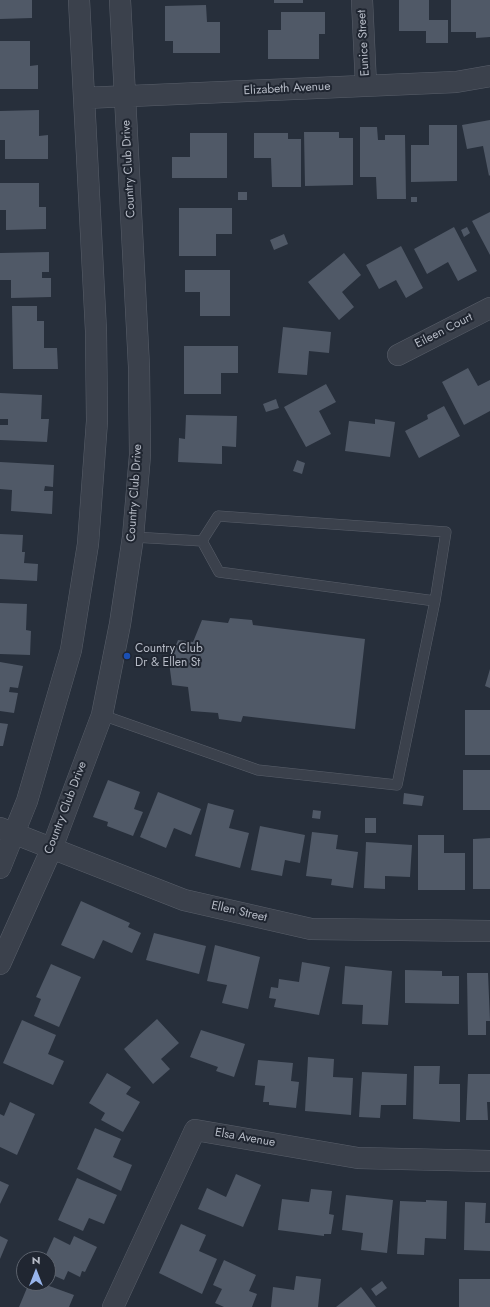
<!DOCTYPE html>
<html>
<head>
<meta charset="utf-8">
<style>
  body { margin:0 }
  #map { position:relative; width:490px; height:1307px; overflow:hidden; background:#272f3b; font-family:Jost,sans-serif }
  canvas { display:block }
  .north { position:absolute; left:16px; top:1251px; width:40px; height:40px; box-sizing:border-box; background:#202631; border:1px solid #5c626d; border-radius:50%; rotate:0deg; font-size:11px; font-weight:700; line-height:16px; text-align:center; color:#b7bcc7 }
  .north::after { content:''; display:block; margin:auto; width:14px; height:18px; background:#97b4eb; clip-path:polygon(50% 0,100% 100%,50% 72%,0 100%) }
</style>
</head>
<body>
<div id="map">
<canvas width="490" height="1307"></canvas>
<div class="north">N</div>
</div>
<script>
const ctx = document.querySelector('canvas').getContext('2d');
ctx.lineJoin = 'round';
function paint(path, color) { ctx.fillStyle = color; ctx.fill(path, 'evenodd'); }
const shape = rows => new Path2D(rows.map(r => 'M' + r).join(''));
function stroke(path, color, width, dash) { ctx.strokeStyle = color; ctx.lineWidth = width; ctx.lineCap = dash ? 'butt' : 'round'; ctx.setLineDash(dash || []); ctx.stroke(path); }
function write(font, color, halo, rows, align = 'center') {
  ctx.font = font + ' Jost,sans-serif'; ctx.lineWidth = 4; ctx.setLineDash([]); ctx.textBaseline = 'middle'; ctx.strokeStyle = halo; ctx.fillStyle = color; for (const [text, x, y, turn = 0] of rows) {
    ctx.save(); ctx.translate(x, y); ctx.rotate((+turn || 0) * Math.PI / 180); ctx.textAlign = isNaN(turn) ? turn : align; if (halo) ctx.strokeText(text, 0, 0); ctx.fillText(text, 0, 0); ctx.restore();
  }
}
paint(shape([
  [0,0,32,0,32,18,0,19],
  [274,0,303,0,303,3,274,3],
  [399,0,429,0,429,20,448,20,448,43,426,43,426,31,399,31],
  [451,0,490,0,490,37,476,38,476,32,451,32],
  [206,5,207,22,220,22,220,53,173,53,173,41,165,41,165,6],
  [281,12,325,12,325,34,319,34,319,59,268,59,268,30,281,30],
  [0,41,30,41,30,66,38,65,38,89,0,89],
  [39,110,39,136,48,135,48,159,5,159,5,140,0,140,0,111],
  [490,120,490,175,489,176,483,146,467,149,462,125],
  [429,125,457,125,457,181,411,182,411,145,429,145],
  [360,127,377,127,378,140,385,140,385,135,405,135,406,199,377,199,376,177,360,177],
  [304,132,339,132,339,138,353,138,353,185,305,186],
  [190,133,227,133,227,178,172,178,172,157,190,157],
  [254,133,288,133,288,139,301,139,301,187,272,187,271,158,254,158],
  [0,183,39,183,39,207,46,207,46,229,6,230,6,210,0,210],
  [238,192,247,192,247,200,238,200],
  [411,197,417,197,417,202,411,202],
  [179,208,232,208,232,234,216,234,216,256,179,256],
  [490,212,490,255,472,221],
  [454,227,477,271,458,281,448,262,427,274,414,249],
  [467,227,470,233,464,237,461,230],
  [284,234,288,244,274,250,270,240],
  [401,246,423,288,406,298,396,280,379,289,366,265],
  [49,252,49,272,42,272,42,278,51,278,51,297,11,298,11,280,0,280,0,253],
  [344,253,361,275,342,292,354,307,339,320,308,282],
  [185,270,230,270,230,316,200,316,200,292,185,292],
  [12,306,37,306,37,321,44,321,44,348,57,348,58,369,13,369],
  [283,327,331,332,329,353,309,351,307,375,278,373],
  [184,346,238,346,238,373,221,373,221,394,184,394],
  [468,368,478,386,490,380,490,411,464,425,442,382],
  [326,384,336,402,319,411,331,434,306,447,284,407],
  [0,393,42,395,41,419,49,419,47,442,0,440,0,425,8,425,8,419,0,419],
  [276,399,279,408,266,412,263,404],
  [444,406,460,436,419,458,405,431,428,419,427,415],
  [186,415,237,416,236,447,222,446,222,464,178,462,179,438,185,439],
  [375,419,395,422,390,457,345,451,349,421,375,424],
  [297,460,305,463,302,474,293,471],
  [0,462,54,465,53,487,45,486,44,491,53,491,52,514,11,511,12,490,0,489],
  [0,534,23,535,22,552,25,552,24,563,38,564,37,581,0,579],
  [0,603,27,604,26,630,31,631,30,655,0,654],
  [230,618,252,620,253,625,365,639,355,729,243,716,241,722,219,719,218,713,191,711,188,687,172,685,169,662,178,640,193,642,202,620,228,623],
  [0,662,23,666,18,688,10,687,9,692,18,693,14,713,0,711],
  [490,669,490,688,485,686],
  [465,710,490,710,490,755,465,755],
  [0,723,8,724,3,746,0,746],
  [463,770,490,770,490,810,463,810],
  [108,780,140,792,134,809,143,812,133,836,107,826,108,822,93,817],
  [158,792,201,809,191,835,174,828,166,848,140,837],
  [404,793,424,796,422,806,403,804],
  [208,803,234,810,229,828,249,833,240,868,195,856],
  [313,810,321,811,320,819,312,818],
  [365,818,376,818,376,833,365,833],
  [260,826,305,835,300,863,285,860,282,876,251,870],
  [312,832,338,835,336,849,358,852,353,888,331,885,332,879,306,876],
  [418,835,444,835,444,853,465,853,465,890,418,890],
  [490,838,490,889,473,889,473,839],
  [366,842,412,845,410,877,385,876,385,889,364,888],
  [81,901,130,923,128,927,141,933,132,953,103,940,94,959,61,945],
  [154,933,206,946,199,974,146,960],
  [215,945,260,957,248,1009,222,1003,227,985,207,981],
  [302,962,330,967,319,1015,274,1007,276,999,269,998,271,987,278,988,279,979,299,982],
  [51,964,81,977,59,1027,34,1016,41,999,36,997],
  [345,966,392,971,388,1025,362,1024,363,1005,342,1004],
  [405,970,442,971,442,976,459,976,459,1004,405,1003],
  [467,973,488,973,490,1021,486,1021,486,1035,468,1035],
  [157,1019,179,1043,161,1059,170,1069,153,1084,124,1049],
  [22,1020,56,1035,48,1054,64,1061,53,1085,3,1063],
  [201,1030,245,1044,234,1077,216,1071,218,1067,190,1057],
  [308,1057,334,1059,333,1077,353,1078,351,1115,305,1111],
  [258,1060,293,1063,291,1081,299,1082,296,1108,269,1105,269,1102,263,1102,265,1086,255,1085],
  [414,1066,440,1066,439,1084,460,1084,460,1122,413,1119],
  [362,1072,407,1074,406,1105,381,1105,380,1118,359,1117],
  [107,1073,131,1087,126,1094,140,1102,123,1132,101,1120,105,1113,89,1103],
  [468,1074,490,1074,490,1102,487,1102,488,1120,466,1120],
  [10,1102,35,1114,17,1155,0,1147,0,1114,4,1116],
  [95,1128,121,1139,113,1157,132,1165,121,1191,77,1169],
  [236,1174,261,1185,243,1227,198,1209,207,1188,226,1197],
  [77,1178,117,1195,104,1224,89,1218,83,1231,58,1220],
  [0,1181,9,1185,0,1204],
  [311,1189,332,1191,329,1214,334,1215,331,1234,324,1234,324,1236,278,1230,282,1199,309,1202],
  [346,1195,393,1200,387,1253,361,1250,363,1233,342,1230],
  [426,1200,447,1201,446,1239,425,1238,424,1255,397,1254,400,1201,426,1202],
  [465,1202,486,1203,485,1223,490,1223,490,1251,464,1250],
  [181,1224,206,1235,199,1251,217,1259,202,1294,159,1273],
  [0,1236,8,1240,0,1259],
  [74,1236,97,1247,85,1272,82,1271,80,1277,68,1271,64,1280,48,1273,48,1259,44,1259,54,1237,70,1245],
  [224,1260,256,1275,249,1291,257,1294,252,1307,224,1307,215,1303,222,1289,213,1285],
  [296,1276,321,1279,318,1307,271,1307,273,1287,294,1290],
  [459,1279,490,1279,490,1307,459,1307],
  [382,1281,387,1288,376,1296,371,1289],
  [29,1283,41,1283,74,1295,69,1307,19,1307],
  [361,1287,376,1307,336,1307]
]), '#505967');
const service = shape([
  [202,541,219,572,435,601],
  [102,715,258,770,397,785,435,601,446,532,218,516,202,541,133,537]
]);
const minor = shape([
  [362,0,366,85],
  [84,98,456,82,490,76],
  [398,355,490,308],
  [0,828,184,900,311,929,490,931],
  [0,868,27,801,71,650,88,544,97,421,96,331,79,0],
  [0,964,52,848,102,715,120,624,133,537,140,455,139,367,120,0],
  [113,1307,195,1130,358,1158,490,1161]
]);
stroke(service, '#595f6a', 11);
stroke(minor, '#595f6a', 22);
stroke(service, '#3b414c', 10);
stroke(minor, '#3b414c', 21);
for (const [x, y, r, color] of [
  [127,656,4,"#1a4fb4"]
]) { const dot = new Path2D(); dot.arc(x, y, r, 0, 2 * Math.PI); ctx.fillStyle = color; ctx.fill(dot); stroke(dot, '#202631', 1.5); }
write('12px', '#b7bcc7', '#202631', [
  ["Eunice Street",364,43,-93],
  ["Elizabeth Avenue",287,89,-3],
  ["Country Club Drive",129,169,-93],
  ["Eileen Court",444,331,-27],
  ["Country Club Drive",135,493,-86],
  ["Country Club Drive",66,808,-69],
  ["Ellen Street",239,912,13],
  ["Elsa Avenue",245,1138,10]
]);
write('12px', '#b7bcc7', '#202631', [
  ["Country Club",135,649],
  ["Dr & Ellen St",135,663]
], 'left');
</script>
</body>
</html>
